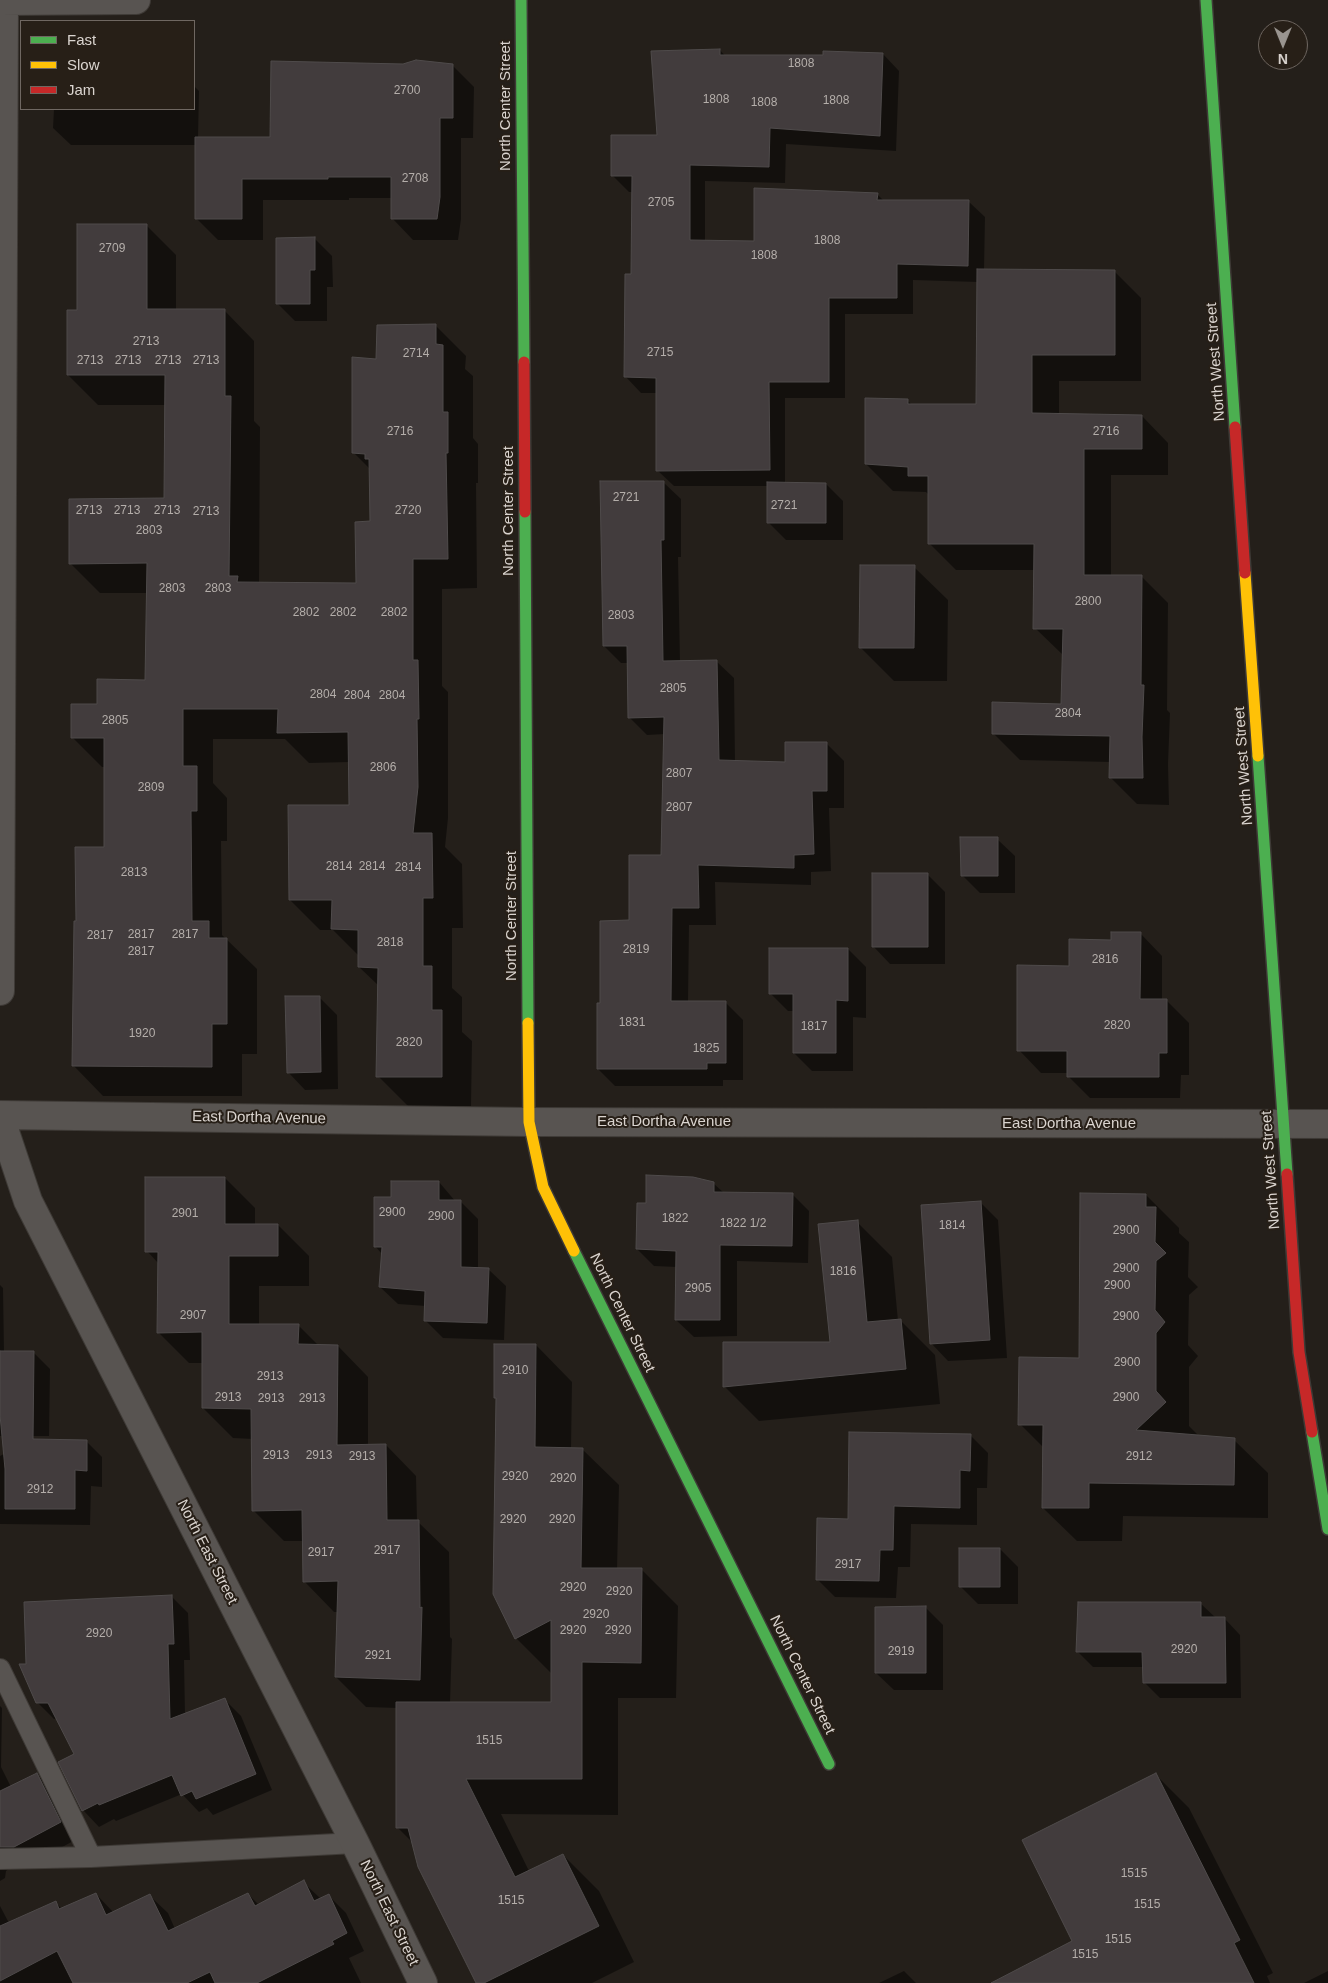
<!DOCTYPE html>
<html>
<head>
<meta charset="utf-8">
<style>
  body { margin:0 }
  #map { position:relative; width:1328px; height:1983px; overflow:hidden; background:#241f1a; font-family:Arial,sans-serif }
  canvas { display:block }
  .legend { position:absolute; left:20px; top:20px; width:175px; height:90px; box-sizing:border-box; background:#271f17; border:1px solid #6f6761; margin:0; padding:6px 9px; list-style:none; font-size:15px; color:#dad4cf }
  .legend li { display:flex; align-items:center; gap:10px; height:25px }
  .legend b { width:25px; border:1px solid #6f6761 }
  .north { position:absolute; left:1258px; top:20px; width:50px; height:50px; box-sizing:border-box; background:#271f17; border:1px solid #6f6761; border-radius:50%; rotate:180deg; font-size:14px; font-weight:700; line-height:20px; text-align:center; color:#dad4cf }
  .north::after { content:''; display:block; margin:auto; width:18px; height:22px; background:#9a9590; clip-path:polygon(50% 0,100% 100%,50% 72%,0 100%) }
</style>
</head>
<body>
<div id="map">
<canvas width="1328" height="1983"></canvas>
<ul class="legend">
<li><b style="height:6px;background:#4caf50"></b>Fast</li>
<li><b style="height:6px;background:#ffc107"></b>Slow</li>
<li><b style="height:6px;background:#c62828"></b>Jam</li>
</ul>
<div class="north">N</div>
</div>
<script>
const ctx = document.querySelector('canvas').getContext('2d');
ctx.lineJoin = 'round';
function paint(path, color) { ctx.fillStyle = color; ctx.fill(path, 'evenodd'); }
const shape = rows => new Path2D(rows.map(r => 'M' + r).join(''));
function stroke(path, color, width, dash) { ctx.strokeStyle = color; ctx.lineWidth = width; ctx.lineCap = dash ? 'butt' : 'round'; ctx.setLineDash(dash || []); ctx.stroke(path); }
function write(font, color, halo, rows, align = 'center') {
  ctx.font = font + ' Arial,sans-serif'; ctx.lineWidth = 4; ctx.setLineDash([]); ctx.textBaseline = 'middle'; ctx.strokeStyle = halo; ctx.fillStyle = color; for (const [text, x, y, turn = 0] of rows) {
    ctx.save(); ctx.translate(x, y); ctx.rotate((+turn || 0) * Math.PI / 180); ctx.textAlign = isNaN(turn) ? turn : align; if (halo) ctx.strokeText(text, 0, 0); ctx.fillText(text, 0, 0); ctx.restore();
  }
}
paint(shape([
  [720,50,726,57,883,54,899,71,896,151,786,144,785,183,705,181,705,241,755,242,877,194,884,201,968,201,985,217,984,270,1114,271,1141,298,1141,381,1059,381,1059,414,1142,416,1168,443,1168,475,1111,475,1111,576,1142,577,1168,603,1167,710,1170,713,1168,764,1169,805,1137,804,1110,777,1111,762,1020,760,993,733,1062,706,1063,655,1035,628,1035,570,956,570,930,544,930,496,926,492,893,491,866,464,907,400,912,405,978,405,978,282,913,280,913,314,845,314,845,398,785,398,785,483,826,484,843,501,843,540,786,540,768,522,769,486,674,486,657,470,657,393,641,393,625,376,632,275,633,192,629,192,613,176,658,136],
  [452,65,474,87,473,138,461,138,461,219,458,240,413,240,392,218,392,198,349,198,349,200,263,200,263,240,218,240,197,219,197,145,71,145,53,128,54,109,194,109,194,86,199,91,198,138,272,138],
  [146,225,176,255,176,311,224,310,254,341,254,421,260,427,259,584,358,584,371,523,370,469,353,452,377,360,436,326,466,356,465,369,473,376,473,438,478,444,478,483,476,483,477,588,442,589,442,686,448,692,448,818,445,847,462,864,463,928,452,928,452,988,462,997,462,1032,472,1041,471,1106,408,1106,378,1076,379,986,359,967,359,956,333,930,320,930,290,900,350,806,350,762,309,763,285,739,213,739,213,783,227,798,227,841,221,841,222,935,257,969,257,1054,242,1054,242,1096,103,1096,73,1065,77,922,105,849,105,767,102,767,72,737,98,705,146,681,147,593,100,593,70,563,165,500,166,405,98,405,68,375,79,311],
  [314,238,332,256,333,287,327,287,327,321,295,321,278,304],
  [663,482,681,499,681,557,678,557,680,662,716,661,734,678,735,762,786,763,826,743,844,761,844,808,829,808,831,871,811,872,811,885,715,882,716,925,689,925,688,1002,726,1003,743,1020,743,1080,723,1080,723,1086,615,1086,598,1069,601,1004,630,922,662,856,665,734,647,735,630,718,629,663,621,663,604,646],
  [914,567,948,600,947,681,894,681,860,647],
  [997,839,1015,856,1015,893,980,893,962,875],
  [927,874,945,892,945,964,890,964,873,946],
  [1140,933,1162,956,1162,1001,1167,1001,1189,1023,1189,1075,1181,1075,1180,1098,1090,1098,1068,1076,1068,1073,1041,1073,1019,1050,1070,967,1112,941],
  [848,949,866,967,866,1018,853,1017,853,1071,812,1071,794,1053,794,1011,788,1011,770,993],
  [319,997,337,1015,338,1089,305,1090,288,1072],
  [225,1178,255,1208,255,1225,278,1225,309,1256,309,1286,259,1286,259,1325,298,1325,319,1346,338,1346,368,1377,368,1446,386,1445,416,1476,417,1521,449,1552,450,1637,452,1639,450,1703,552,1703,552,1674,516,1638,497,1399,495,1397,536,1345,572,1382,571,1449,582,1449,619,1485,617,1570,642,1570,678,1606,676,1698,618,1698,618,1815,501,1814,529,1871,563,1855,599,1891,634,1962,592,1983,477,1983,414,1844,397,1827,398,1708,366,1707,336,1677,338,1612,334,1612,304,1581,303,1541,284,1541,253,1510,253,1439,233,1438,203,1408,203,1363,189,1363,158,1332,159,1264,147,1251],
  [439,1182,456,1202,461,1202,478,1219,478,1269,488,1269,506,1286,504,1340,443,1338,425,1320,426,1306,398,1304,380,1287,382,1254,375,1246,392,1199],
  [713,1183,724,1193,792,1194,809,1211,808,1263,737,1261,737,1336,694,1337,676,1320,677,1267,654,1266,637,1249,647,1204],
  [1146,1195,1179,1228,1179,1233,1189,1242,1188,1277,1198,1287,1189,1295,1188,1345,1198,1356,1189,1367,1189,1426,1199,1436,1234,1440,1268,1473,1268,1518,1123,1516,1122,1541,1077,1541,1043,1508,1044,1448,1020,1424,1080,1359],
  [980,1202,998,1220,1007,1358,948,1361,931,1343],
  [857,1222,892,1257,898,1321,900,1320,935,1355,940,1404,759,1421,724,1386,831,1344],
  [0,1285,3,1288,4,1352,33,1352,50,1369,49,1436,0,1436],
  [970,1435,988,1453,987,1488,977,1488,977,1525,911,1524,910,1567,898,1567,896,1598,835,1597,817,1579,849,1520],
  [28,1441,86,1441,102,1457,102,1487,91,1486,90,1525,0,1524,0,1456],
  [1000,1549,1018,1567,1018,1604,978,1604,960,1586],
  [172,1597,188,1613,190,1660,184,1660,185,1715,224,1699,241,1716,272,1790,213,1815,207,1808,199,1812,182,1794,116,1821,114,1819,99,1827,83,1810,75,1755,57,1719,54,1719,37,1702,28,1665],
  [1200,1603,1216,1618,1225,1619,1240,1635,1241,1698,1160,1698,1144,1682,1144,1667,1093,1667,1077,1651],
  [926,1608,943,1625,943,1690,894,1690,876,1673],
  [0,1706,2,1708,1,1767,11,1787,37,1774,54,1792,77,1839,31,1864,12,1866,6,1871,5,1878,0,1881],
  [1156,1775,1189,1808,1273,1973,1267,1976,1270,1983,992,1983,1074,1941],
  [303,1882,321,1899,329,1896,346,1913,364,1951,349,1958,361,1983,0,1983,0,1906,9,1923,55,1902,62,1909,96,1894,114,1913,150,1896,168,1913,175,1929,248,1894,259,1905],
  [904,1971,916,1983,879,1983],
  [1328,1971,1328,1983,1304,1983]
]), '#0007');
const building = shape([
  [720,49,720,55,823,55,823,51,883,53,880,136,770,128,769,167,690,165,690,240,754,241,754,188,878,193,877,200,969,200,968,266,897,264,897,298,829,298,829,382,769,382,770,470,656,471,656,378,624,377,625,274,631,274,632,176,611,176,611,135,657,135,651,51,720,49],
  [416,60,453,64,453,118,440,118,440,197,437,219,391,219,391,177,328,177,328,179,242,179,242,219,195,219,195,137,270,137,271,61,403,64,416,60],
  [77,224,147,224,147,309,225,309,225,396,231,396,229,576,238,576,237,582,356,583,355,522,370,521,369,459,365,459,365,454,352,453,352,357,376,359,377,325,436,324,436,344,443,345,443,412,448,412,448,453,446,453,448,559,413,559,413,660,418,660,419,719,417,719,418,787,413,833,432,833,433,898,423,898,423,966,432,966,432,1010,442,1010,442,1077,376,1077,378,968,358,967,358,930,331,929,332,900,289,900,288,805,349,805,348,732,277,733,278,709,183,709,183,766,197,766,197,811,191,811,192,921,209,921,209,938,227,938,227,1024,212,1024,212,1067,72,1066,74,921,76,921,75,847,104,847,104,738,71,738,71,704,97,704,97,679,145,680,147,563,69,564,69,499,164,498,165,375,67,375,67,310,77,310,77,224],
  [315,237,315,270,310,270,310,304,276,304,276,238,315,237],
  [977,269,1115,270,1115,355,1032,355,1032,413,1142,415,1142,449,1084,449,1084,575,1142,575,1141,685,1144,685,1142,737,1143,778,1109,778,1110,736,992,734,992,702,1061,704,1063,629,1033,629,1034,544,928,544,928,476,908,476,908,467,865,464,865,398,908,399,908,404,976,404,977,269],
  [600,481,664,481,664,540,661,540,663,661,717,660,719,760,785,762,785,742,827,742,827,791,812,791,814,854,794,855,794,868,698,865,699,908,672,908,671,1001,726,1001,726,1063,707,1063,707,1069,597,1069,597,1003,600,1003,600,921,629,920,629,855,661,855,664,717,628,718,627,646,603,646,600,481],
  [767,482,826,483,826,523,767,523,767,482],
  [860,565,915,565,914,648,859,648,860,565],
  [960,837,998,837,998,876,961,876,960,837],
  [872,873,928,873,928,947,872,947,872,873],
  [1111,932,1141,932,1140,999,1167,999,1167,1053,1159,1053,1159,1077,1067,1077,1067,1051,1017,1051,1017,965,1069,966,1069,939,1111,940,1111,932],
  [769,948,848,948,848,1001,836,1000,836,1053,793,1053,793,994,769,994,769,948],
  [285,996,320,996,321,1072,287,1073,285,996],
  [646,1175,693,1177,714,1182,714,1192,793,1193,792,1246,720,1245,720,1320,675,1320,676,1251,636,1249,637,1203,646,1203,646,1175],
  [145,1177,225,1177,225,1224,278,1224,278,1256,229,1256,229,1324,299,1324,298,1344,338,1345,337,1445,386,1444,387,1520,419,1520,420,1608,422,1607,420,1680,335,1677,338,1581,303,1582,302,1510,252,1511,251,1409,202,1408,202,1332,157,1333,158,1252,145,1252,145,1177],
  [391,1181,439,1181,439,1200,461,1200,461,1267,489,1268,487,1323,424,1321,425,1291,379,1287,382,1247,374,1247,374,1197,391,1197,391,1181],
  [1080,1193,1146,1194,1146,1207,1156,1207,1155,1242,1166,1253,1156,1261,1155,1310,1165,1322,1156,1333,1156,1391,1166,1402,1136,1430,1235,1438,1234,1485,1089,1483,1089,1508,1042,1508,1043,1425,1018,1425,1019,1357,1079,1358,1080,1193],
  [981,1201,990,1340,930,1344,921,1205,981,1201],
  [858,1220,867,1322,901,1319,906,1369,723,1387,723,1342,830,1342,818,1224,858,1220],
  [494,1344,536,1344,535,1447,583,1448,581,1568,642,1568,641,1663,582,1662,582,1779,466,1779,515,1877,563,1854,599,1926,484,1983,476,1983,418,1867,408,1828,396,1828,396,1702,551,1702,551,1620,515,1639,493,1594,496,1398,494,1398,494,1344],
  [0,1351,34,1351,33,1439,87,1440,87,1471,75,1470,75,1509,5,1509,5,1469,0,1415,0,1351],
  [849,1432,971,1434,970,1471,960,1470,960,1508,894,1506,893,1550,880,1550,879,1581,816,1580,817,1518,848,1519,849,1432],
  [959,1548,1000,1548,1000,1587,959,1587,959,1548],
  [172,1595,174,1644,168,1644,170,1719,225,1698,256,1774,196,1799,192,1791,181,1796,172,1775,99,1805,98,1803,82,1811,58,1762,74,1754,48,1703,36,1703,19,1664,26,1664,24,1602,172,1595],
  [1078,1602,1201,1602,1201,1617,1225,1617,1226,1683,1143,1683,1142,1652,1076,1652,1078,1602],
  [926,1606,926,1673,875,1673,875,1607,926,1606],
  [37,1773,61,1822,14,1847,0,1847,0,1791,37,1773],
  [1156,1773,1240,1940,1234,1943,1254,1983,991,1983,1072,1941,1022,1840,1156,1773],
  [304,1880,314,1901,329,1894,347,1933,332,1941,334,1944,257,1983,215,1983,210,1972,187,1983,73,1983,57,1951,0,1981,0,1926,56,1901,59,1909,96,1893,106,1915,150,1894,168,1931,248,1893,255,1906,304,1880]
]);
paint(building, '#423c3d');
stroke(building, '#4f4b4b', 1);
const lane = shape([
  [0,1669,91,1857],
  [0,1859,91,1857,355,1843]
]);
const street = shape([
  [0,1,136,0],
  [0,991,4,0],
  [0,1115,529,1122,1328,1124],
  [0,1117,28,1201,355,1843,423,1983]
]);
const fast = shape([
  [521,0,524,362],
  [1206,0,1235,427],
  [525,512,528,1023],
  [1258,756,1287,1174],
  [574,1251,829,1764],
  [1312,1432,1328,1529]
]);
const slow = shape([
  [1245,573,1258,756],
  [528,1023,529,1122,543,1187,574,1251]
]);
const jam = shape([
  [524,362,525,512],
  [1235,427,1245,573],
  [1287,1174,1299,1352,1312,1432]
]);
stroke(lane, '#3e3a36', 22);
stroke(street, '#3e3a36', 30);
stroke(fast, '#3e3a36', 14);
stroke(slow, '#3e3a36', 14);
stroke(jam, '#3e3a36', 14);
stroke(lane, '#585451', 20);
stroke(street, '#585451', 28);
stroke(fast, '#4caf50', 11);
stroke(slow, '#ffc107', 11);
stroke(jam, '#c62828', 11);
write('12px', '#b4aeaa', null, [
  ["1808",801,64],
  ["2700",407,91],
  ["1808",716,100],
  ["1808",836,101],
  ["1808",764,103],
  ["2708",415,179],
  ["2705",661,203],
  ["1808",827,241],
  ["2709",112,249],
  ["1808",764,256],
  ["2713",146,342],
  ["2715",660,353],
  ["2714",416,354],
  ["2713",90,361],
  ["2713",128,361],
  ["2713",168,361],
  ["2713",206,361],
  ["2716",400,432],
  ["2716",1106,432],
  ["2721",626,498],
  ["2721",784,506],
  ["2713",89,511],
  ["2713",127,511],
  ["2713",167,511],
  ["2720",408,511],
  ["2713",206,512],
  ["2803",149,531],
  ["2803",172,589],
  ["2803",218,589],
  ["2800",1088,602],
  ["2802",306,613],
  ["2802",343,613],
  ["2802",394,613],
  ["2803",621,616],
  ["2805",673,689],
  ["2804",323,695],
  ["2804",357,696],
  ["2804",392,696],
  ["2804",1068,714],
  ["2805",115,721],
  ["2806",383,768],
  ["2807",679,774],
  ["2809",151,788],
  ["2807",679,808],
  ["2814",339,867],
  ["2814",372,867],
  ["2814",408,868],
  ["2813",134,873],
  ["2817",141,935],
  ["2817",185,935],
  ["2817",100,936],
  ["2818",390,943],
  ["2819",636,950],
  ["2817",141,952],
  ["2816",1105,960],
  ["1831",632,1023],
  ["2820",1117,1026],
  ["1817",814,1027],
  ["1920",142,1034],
  ["2820",409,1043],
  ["1825",706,1049],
  ["2900",392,1213],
  ["2901",185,1214],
  ["2900",441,1217],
  ["1822",675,1219],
  ["1822 1/2",743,1224],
  ["1814",952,1226],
  ["2900",1126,1231],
  ["2900",1126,1269],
  ["1816",843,1272],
  ["2900",1117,1286],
  ["2905",698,1289],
  ["2907",193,1316],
  ["2900",1126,1317],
  ["2900",1127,1363],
  ["2910",515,1371],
  ["2913",270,1377],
  ["2913",228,1398],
  ["2900",1126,1398],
  ["2913",271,1399],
  ["2913",312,1399],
  ["2913",276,1456],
  ["2913",319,1456],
  ["2913",362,1457],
  ["2912",1139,1457],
  ["2920",515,1477],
  ["2920",563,1479],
  ["2912",40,1490],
  ["2920",513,1520],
  ["2920",562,1520],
  ["2917",387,1551],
  ["2917",321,1553],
  ["2917",848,1565],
  ["2920",573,1588],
  ["2920",619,1592],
  ["2920",596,1615],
  ["2920",573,1631],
  ["2920",618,1631],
  ["2920",99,1634],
  ["2920",1184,1650],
  ["2919",901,1652],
  ["2921",378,1656],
  ["1515",489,1741],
  ["1515",1134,1874],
  ["1515",511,1901],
  ["1515",1147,1905],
  ["1515",1118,1940],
  ["1515",1085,1955]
]);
write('15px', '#dad4cf', '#271f17', [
  ["North Center Street",506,106,-90],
  ["North West Street",1216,362,-94],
  ["North Center Street",509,511,-90],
  ["North West Street",1244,766,-94],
  ["North Center Street",512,916,-90],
  ["East Dortha Avenue",259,1118,1],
  ["East Dortha Avenue",664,1122],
  ["East Dortha Avenue",1069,1124],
  ["North West Street",1271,1170,-94],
  ["North Center Street",622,1313,64],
  ["North East Street",207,1552,63],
  ["North Center Street",802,1675,64],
  ["North East Street",389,1913,64]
]);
</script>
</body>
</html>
